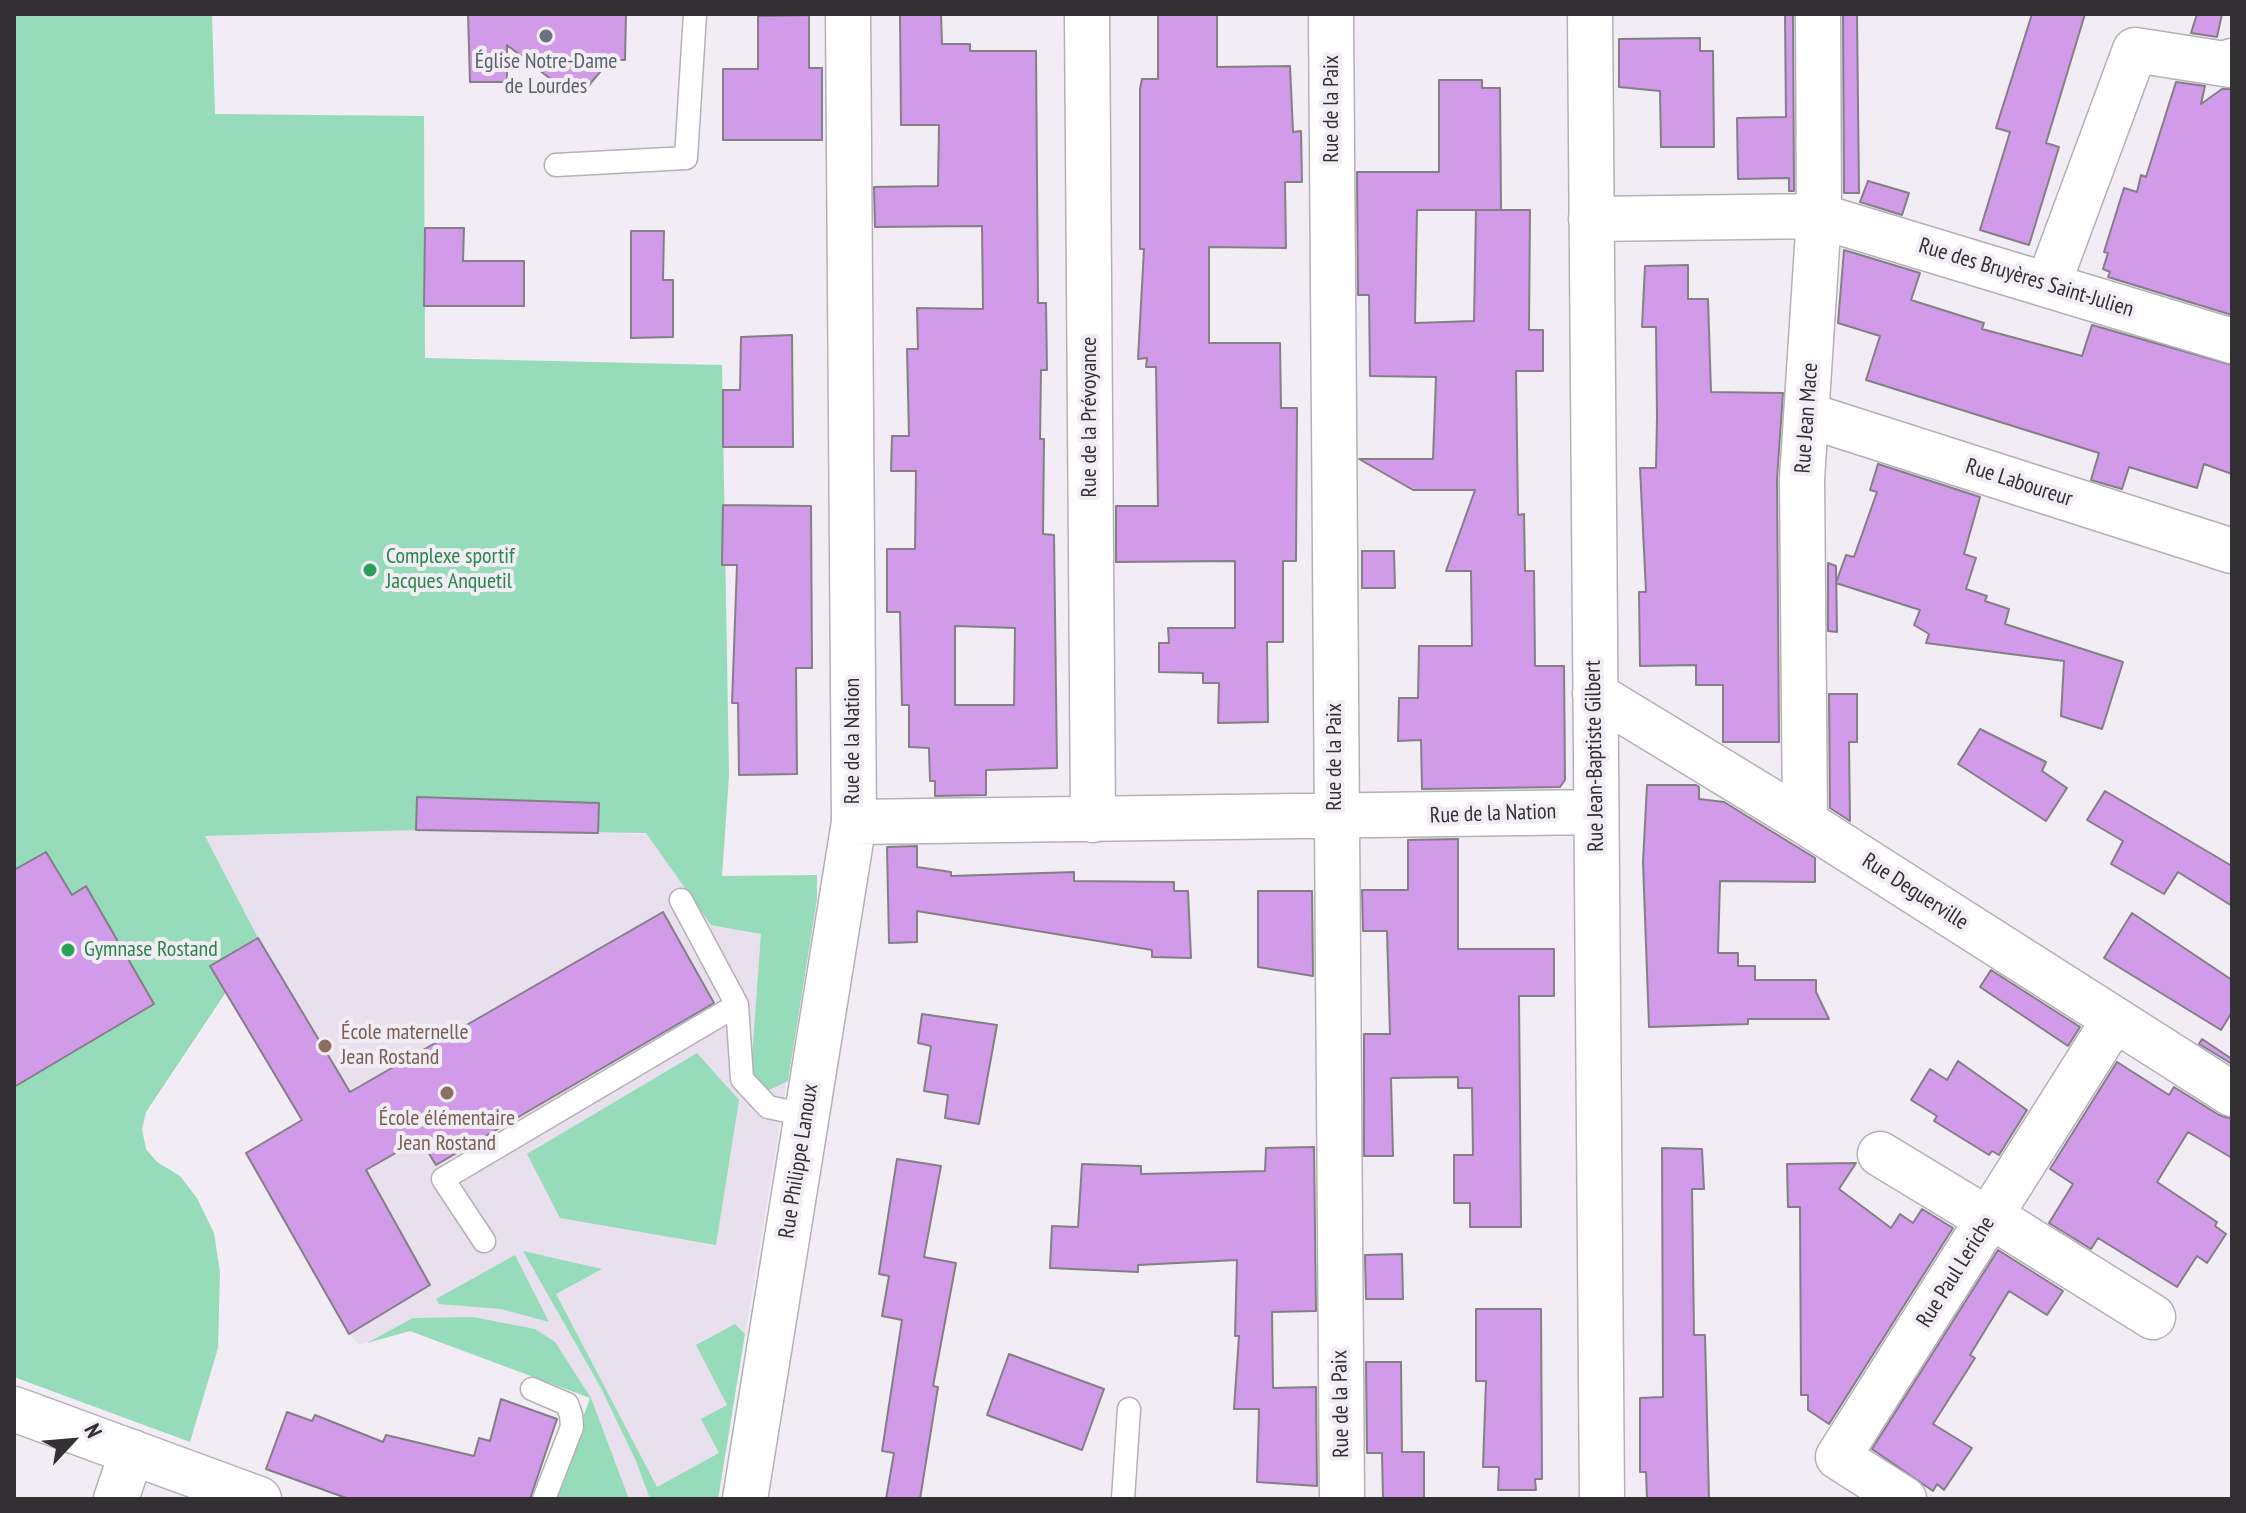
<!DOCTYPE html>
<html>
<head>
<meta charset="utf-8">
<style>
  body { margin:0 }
  #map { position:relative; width:2246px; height:1513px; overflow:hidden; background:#f2edf4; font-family:"PT Sans Narrow",sans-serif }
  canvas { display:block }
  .frame { position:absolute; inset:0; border:16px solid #323033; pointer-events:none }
  .north { position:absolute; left:32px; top:1401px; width:80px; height:80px; -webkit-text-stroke:6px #f2edf4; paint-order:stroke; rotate:64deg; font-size:22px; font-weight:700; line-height:32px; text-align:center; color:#323033 }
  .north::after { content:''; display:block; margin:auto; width:28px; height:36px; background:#323033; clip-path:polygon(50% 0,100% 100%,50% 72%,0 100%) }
</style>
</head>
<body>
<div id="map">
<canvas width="2246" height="1513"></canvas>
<div class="frame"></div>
<div class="north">N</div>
</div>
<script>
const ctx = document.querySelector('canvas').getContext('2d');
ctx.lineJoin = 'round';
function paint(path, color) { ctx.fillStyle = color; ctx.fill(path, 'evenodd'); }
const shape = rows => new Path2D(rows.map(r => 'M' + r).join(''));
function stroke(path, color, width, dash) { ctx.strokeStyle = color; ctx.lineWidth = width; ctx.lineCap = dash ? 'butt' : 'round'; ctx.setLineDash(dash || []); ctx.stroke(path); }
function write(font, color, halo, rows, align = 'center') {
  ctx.font = font + ' "PT Sans Narrow",sans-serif'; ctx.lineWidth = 8; ctx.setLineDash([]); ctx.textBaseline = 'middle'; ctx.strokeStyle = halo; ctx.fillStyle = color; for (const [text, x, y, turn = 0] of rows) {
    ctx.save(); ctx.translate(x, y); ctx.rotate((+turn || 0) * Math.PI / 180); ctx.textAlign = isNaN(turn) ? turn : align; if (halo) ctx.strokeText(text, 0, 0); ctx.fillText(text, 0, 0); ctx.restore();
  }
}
paint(shape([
  [416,830,722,835,722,877,817,875,817,899,718,1499,629,1499,590,1398,410,1331,359,1345,349,1334,246,1153,301,1120,210,966,258,938,205,836]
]), '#e9e0ed');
paint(shape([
  [14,14,212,14,215,114,424,116,425,358,722,365,729,775,722,876,817,875,817,899,788,1081,767,1091,751,1070,761,934,711,925,646,833,416,830,205,836,258,938,211,966,226,992,146,1112,142,1129,146,1149,157,1162,180,1176,197,1198,214,1233,220,1272,218,1348,190,1442,14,1377],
  [697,1053,739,1100,716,1245,560,1218,527,1154],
  [523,1251,602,1269,556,1294,657,1487,719,1453,701,1419,727,1405,696,1345,735,1324,745,1334,718,1499,650,1499,636,1461,601,1388],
  [515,1255,549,1322,501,1309,439,1304,436,1299],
  [473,1317,535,1329,555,1342,591,1398,629,1499,554,1499,590,1398,410,1331,367,1343,413,1318]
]), '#96dbba');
const building = shape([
  [468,14,626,14,625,60,610,60,585,90,566,91,507,45,507,82,470,82,468,14],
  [900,14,941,14,942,44,970,44,970,51,1036,51,1038,303,1046,303,1047,370,1041,370,1040,439,1044,439,1043,534,1054,535,1057,768,986,770,986,795,935,796,935,781,930,781,929,748,909,747,909,705,902,705,900,612,887,612,887,549,915,549,916,471,891,471,892,436,909,436,907,349,918,349,917,308,983,309,982,226,875,227,874,187,938,186,939,125,901,125,900,14],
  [955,626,1015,628,1014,705,955,705,955,626],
  [1158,14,1217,14,1217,67,1290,66,1293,132,1301,131,1302,182,1285,182,1286,248,1209,247,1209,343,1280,343,1281,408,1297,408,1296,561,1283,561,1283,642,1267,642,1268,722,1218,723,1219,683,1203,683,1203,673,1159,672,1159,643,1169,643,1168,628,1235,628,1235,561,1116,562,1116,506,1158,506,1156,367,1146,367,1147,358,1138,359,1144,249,1140,249,1140,89,1142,79,1158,79,1158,14],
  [1785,14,1793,14,1794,191,1789,191,1789,178,1738,179,1737,118,1786,117,1785,14],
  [1843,14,1857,14,1859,193,1844,193,1843,14],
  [2032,14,2085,14,2046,143,2059,147,2029,245,1980,230,2010,132,1996,128,2032,14],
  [2197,14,2222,14,2217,37,2191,33,2197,14],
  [809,15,809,68,822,68,822,140,723,140,723,69,758,69,758,16,809,15],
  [1700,38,1700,51,1713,51,1714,147,1661,147,1660,91,1619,87,1619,39,1700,38],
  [1439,80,1482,80,1482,88,1500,88,1501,210,1530,210,1529,330,1543,330,1543,371,1516,371,1518,515,1524,514,1525,571,1534,571,1535,666,1564,666,1565,780,1560,787,1422,789,1421,740,1398,741,1399,698,1418,698,1419,646,1472,646,1471,571,1446,571,1475,490,1413,490,1359,459,1433,459,1436,377,1370,376,1369,295,1358,295,1357,172,1439,172,1439,80],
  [1417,210,1501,210,1476,210,1474,321,1415,323,1417,210],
  [2176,82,2205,86,2201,104,2222,89,2232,89,2232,315,2108,277,2110,272,2103,269,2108,253,2104,252,2124,188,2137,192,2141,175,2146,177,2176,82],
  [1868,181,1909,193,1902,215,1860,202,1868,181],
  [425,228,464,228,463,261,524,261,524,306,424,306,425,228],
  [631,231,664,231,663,280,673,280,673,337,631,338,631,231],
  [1844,250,1920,273,1911,300,1984,323,1982,329,2082,356,2092,325,2232,365,2232,474,2204,464,2197,488,2129,467,2122,489,2091,480,2099,453,1866,380,1880,336,1838,323,1844,250],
  [1688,265,1688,299,1708,299,1711,392,1783,393,1777,479,1779,742,1723,742,1723,685,1696,685,1696,665,1640,666,1639,592,1646,592,1640,468,1656,468,1657,417,1656,327,1642,327,1645,266,1688,265],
  [792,335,793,447,723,447,723,390,740,390,741,337,792,335],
  [1878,464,1980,497,1964,554,1976,558,1966,589,1987,596,1985,601,2009,609,2005,624,2123,662,2102,729,2061,716,2064,661,1926,643,1929,634,1914,625,1920,610,1836,583,1846,555,1854,557,1877,492,1870,490,1878,464],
  [723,505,811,506,812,668,796,668,797,774,739,775,738,703,732,703,737,565,722,565,723,505],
  [1362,551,1394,551,1395,588,1362,588,1362,551],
  [1828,563,1836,566,1837,632,1828,631,1828,563],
  [1829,694,1857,694,1857,742,1849,742,1850,821,1830,808,1829,694],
  [1980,729,2046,762,2042,771,2067,788,2046,821,1958,764,1980,729],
  [1647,785,1696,785,1699,787,1699,799,1724,802,1815,858,1815,882,1720,881,1718,953,1738,953,1738,966,1755,966,1755,980,1816,980,1816,992,1829,1019,1748,1019,1748,1024,1649,1027,1643,862,1647,785],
  [2105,791,2232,866,2232,906,2178,872,2164,894,2111,864,2123,841,2087,820,2105,791],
  [417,797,599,803,598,833,416,830,417,797],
  [1458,839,1458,949,1554,949,1554,996,1519,996,1521,1227,1470,1227,1470,1203,1454,1203,1454,1155,1473,1155,1472,1088,1458,1088,1458,1077,1391,1078,1393,1156,1364,1156,1364,1034,1390,1034,1387,931,1363,931,1362,890,1408,890,1408,840,1458,839],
  [917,846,917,867,951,872,951,876,1074,872,1074,881,1174,882,1174,891,1188,891,1191,958,1152,957,1152,950,917,911,917,942,889,943,887,847,917,846],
  [46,852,72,895,86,886,154,1004,14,1087,14,870,46,852],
  [1258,891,1312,891,1313,976,1258,967,1258,891],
  [663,912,714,1003,436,1165,420,1139,366,1170,430,1285,349,1334,246,1153,302,1120,210,966,258,938,350,1092,663,912],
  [2132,913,2232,980,2232,1012,2221,1030,2104,958,2132,913],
  [1991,970,2080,1027,2068,1046,1980,987,1991,970],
  [922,1014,997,1025,979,1124,945,1118,948,1095,924,1091,931,1046,918,1043,922,1014],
  [2202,1039,2232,1059,2232,1064,2199,1044,2202,1039],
  [1958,1061,2027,1110,1999,1155,1992,1151,1989,1155,1934,1121,1937,1116,1911,1100,1930,1069,1947,1080,1958,1061],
  [2117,1062,2169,1095,2174,1087,2219,1115,2232,1119,2232,1158,2188,1132,2157,1182,2217,1222,2215,1226,2226,1234,2207,1263,2197,1256,2177,1287,2098,1238,2091,1249,2049,1223,2073,1184,2050,1169,2117,1062],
  [1314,1147,1316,1311,1272,1312,1273,1388,1316,1387,1317,1486,1257,1482,1259,1409,1234,1409,1239,1336,1235,1336,1237,1260,1138,1265,1138,1272,1050,1268,1052,1226,1078,1227,1082,1164,1141,1166,1141,1174,1265,1171,1266,1148,1314,1147],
  [1662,1148,1702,1149,1704,1189,1692,1189,1694,1335,1705,1335,1709,1499,1647,1499,1646,1472,1640,1472,1640,1398,1663,1397,1662,1148],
  [897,1159,941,1166,924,1257,956,1263,933,1386,938,1387,920,1499,886,1499,894,1453,882,1451,902,1320,882,1316,889,1276,879,1274,897,1159],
  [1856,1163,1839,1189,1891,1228,1900,1214,1913,1223,1922,1209,1953,1228,1829,1424,1808,1410,1808,1395,1801,1395,1800,1207,1788,1207,1787,1164,1856,1163],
  [1998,1250,2063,1291,2047,1315,2009,1291,1970,1355,1975,1358,1933,1424,1972,1448,1944,1490,1937,1484,1933,1491,1872,1449,1998,1250],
  [1402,1254,1403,1299,1366,1299,1365,1255,1402,1254],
  [1476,1309,1541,1309,1542,1479,1535,1479,1536,1490,1498,1490,1499,1467,1483,1467,1486,1381,1476,1381,1476,1309],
  [1009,1354,1104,1389,1082,1450,987,1415,1009,1354],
  [1366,1362,1401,1362,1402,1452,1424,1452,1424,1499,1383,1499,1382,1453,1367,1453,1366,1362],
  [501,1399,557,1419,530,1499,349,1499,266,1469,287,1412,312,1421,315,1415,383,1442,386,1435,474,1456,479,1438,490,1441,501,1399]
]);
paint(building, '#d19bea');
stroke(building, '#837f85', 2);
const service = shape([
  [556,165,686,158,695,14],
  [681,900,737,1005,742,1079,768,1107,806,1115],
  [484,1241,443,1179,737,1005],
  [532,1389,567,1404,571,1415,572,1427,544,1499],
  [1123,1499,1129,1409]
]);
const minor = shape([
  [1087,14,1093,820],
  [1331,14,1342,1499],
  [1590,14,1602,1499],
  [1591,219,1819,216,2232,341],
  [2048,285,2135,50,2231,65,2232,61],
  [1807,415,2232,551],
  [1595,694,1805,822,2232,1094],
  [854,822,1596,812],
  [1805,822,1802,479,1819,216,1818,14],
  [1880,1154,1989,1220],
  [1991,1216,2153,1317],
  [116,1499,132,1452],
  [745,1499,854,822,848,14],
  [1904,1499,1838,1457,2114,1020]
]);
const tertiary = shape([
  [14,1409,259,1499]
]);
stroke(service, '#b5b0b7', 25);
stroke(minor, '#b5b0b7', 47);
stroke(tertiary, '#b5b0b7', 47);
stroke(service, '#fff', 22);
stroke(minor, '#fff', 44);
stroke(tertiary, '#fff', 44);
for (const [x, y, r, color] of [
  [546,36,8,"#6b7280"],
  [370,570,8,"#2e9e5b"],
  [68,950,8,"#2e9e5b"],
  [325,1046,8,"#8d6e63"],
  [447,1093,8,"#8d6e63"]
]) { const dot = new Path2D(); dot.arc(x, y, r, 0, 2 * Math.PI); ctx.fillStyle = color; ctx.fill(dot); stroke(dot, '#f2edf4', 3); }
write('22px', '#5b616d', '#f2edf4', [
  ["Église Notre-Dame",546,62],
  ["de Lourdes",546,87]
]);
write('22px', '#323033', '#f2edf4', [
  ["Rue de la Paix",1332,109,-90],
  ["Rue des Bruyères Saint-Julien",2026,278,17],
  ["Rue de la Prévoyance",1090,417,-90],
  ["Rue Jean Mace",1807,418,-86],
  ["Rue Laboureur",2019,483,18],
  ["Rue de la Nation",853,741,-90],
  ["Rue Jean-Baptiste Gilbert",1595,756,-91],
  ["Rue de la Paix",1335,757,-90],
  ["Rue de la Nation",1493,814,-2],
  ["Rue Deguerville",1915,892,33],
  ["Rue Philippe Lanoux",799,1161,-81],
  ["Rue Paul Leriche",1956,1272,-58],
  ["Rue de la Paix",1341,1404,-91]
]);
write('22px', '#27864d', '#f2edf4', [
  ["Complexe sportif",386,557],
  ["Jacques Anquetil",386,582],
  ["Gymnase Rostand",84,950]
], 'left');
write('22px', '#785e54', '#f2edf4', [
  ["École maternelle",341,1033],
  ["Jean Rostand",341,1058],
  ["École élémentaire",447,1119,"center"],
  ["Jean Rostand",447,1144,"center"]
], 'left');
</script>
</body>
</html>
